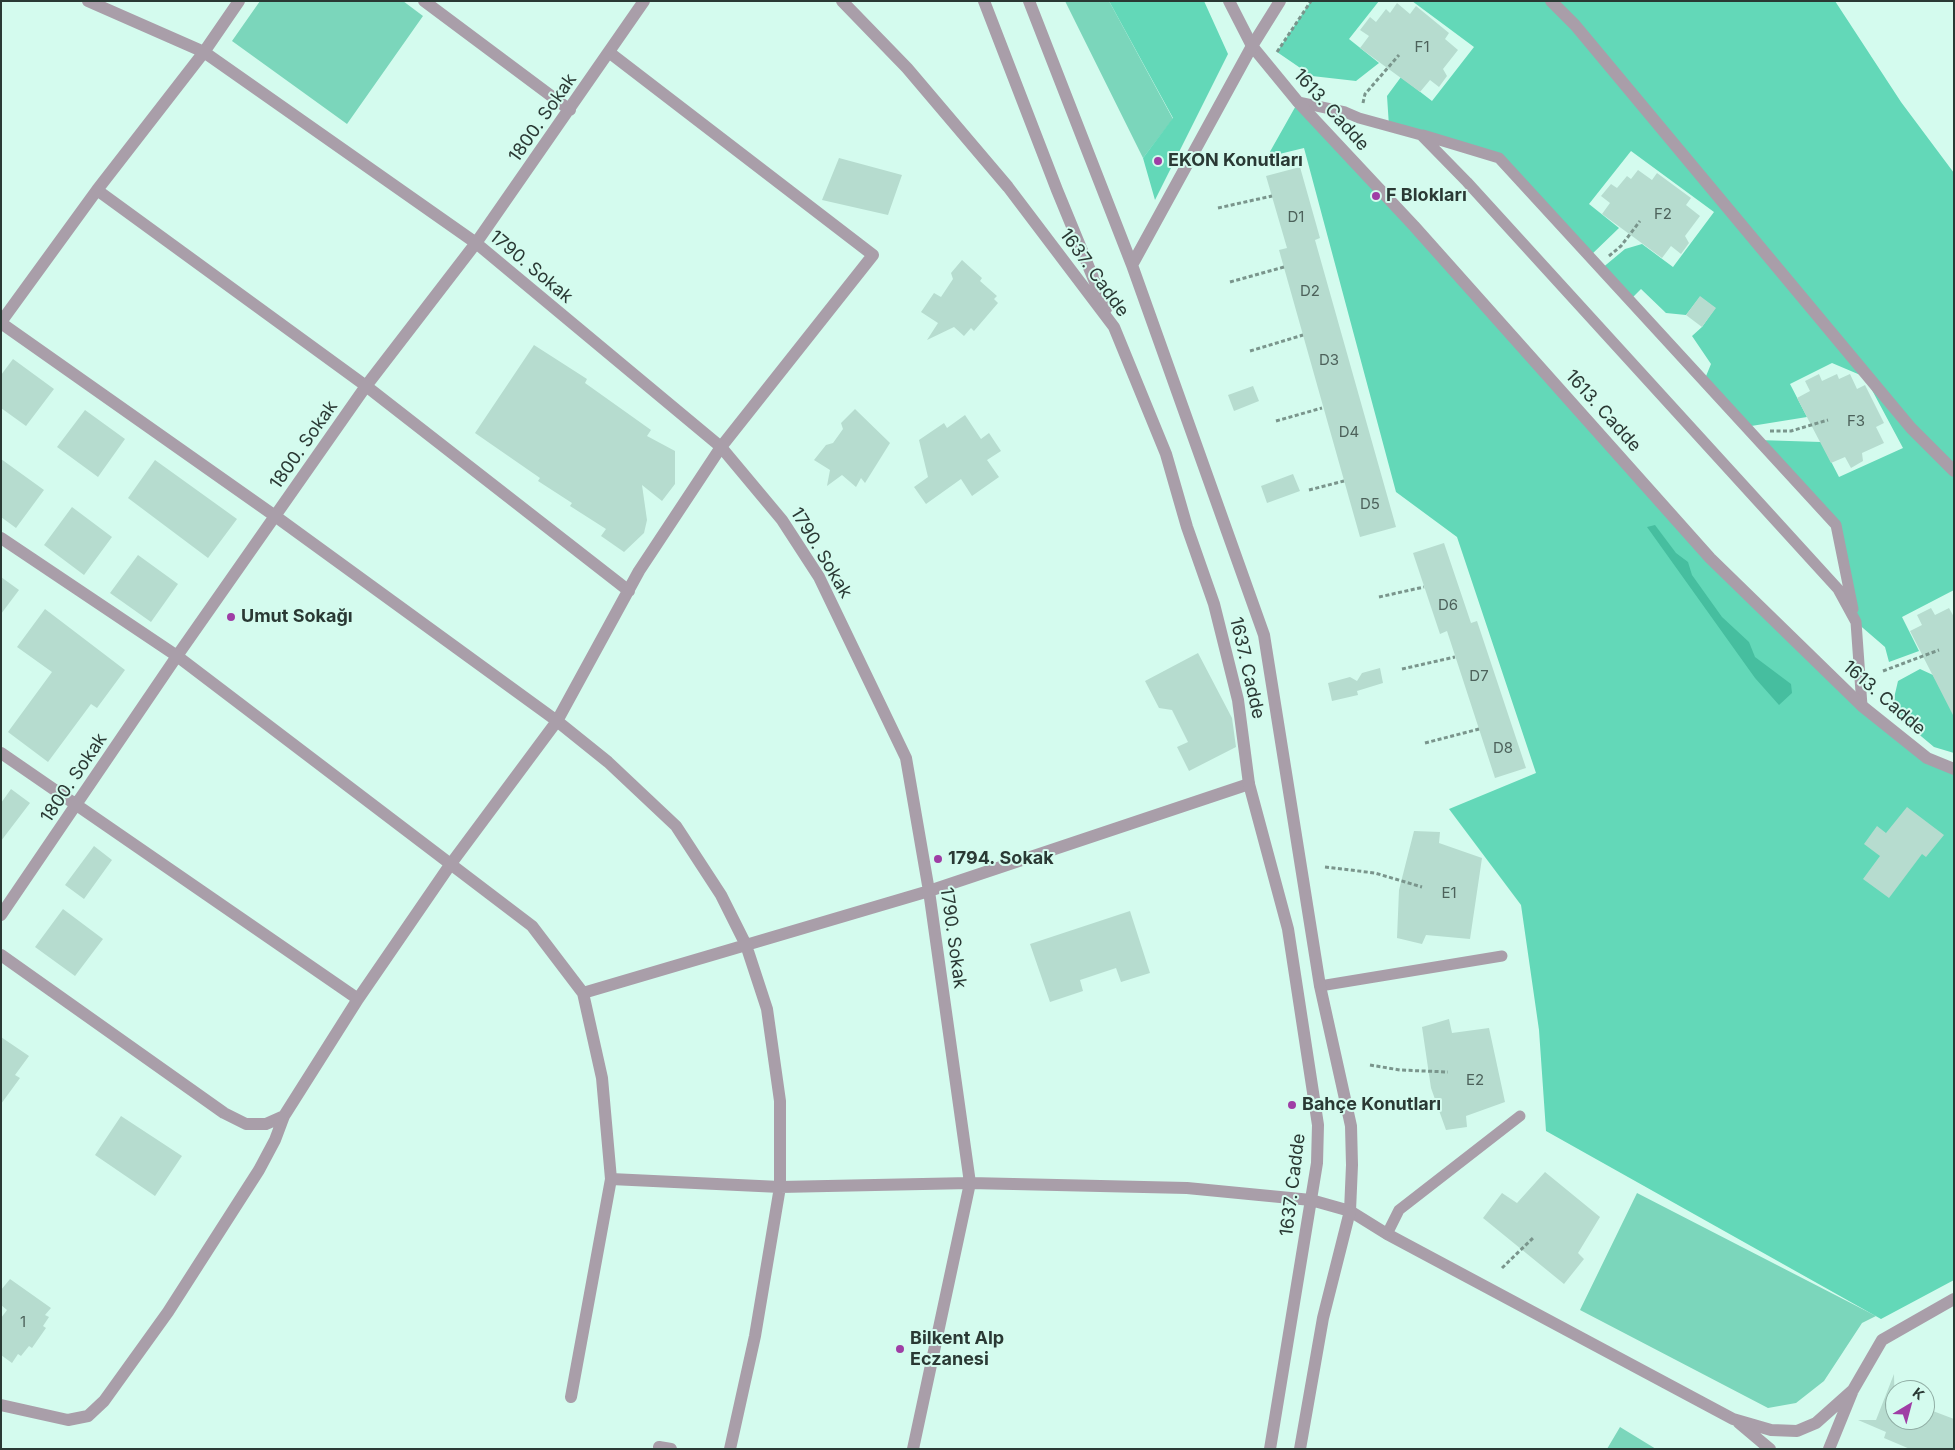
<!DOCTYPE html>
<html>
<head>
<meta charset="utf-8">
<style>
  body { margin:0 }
  #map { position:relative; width:1955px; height:1450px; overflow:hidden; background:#d4fbee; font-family:Inter,sans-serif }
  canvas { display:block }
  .frame { position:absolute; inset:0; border:2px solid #2a3934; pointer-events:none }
  .north { position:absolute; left:1885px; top:1380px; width:50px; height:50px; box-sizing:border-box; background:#d4fbee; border:1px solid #90ada4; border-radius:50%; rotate:37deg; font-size:14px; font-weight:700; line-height:20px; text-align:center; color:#2a3934 }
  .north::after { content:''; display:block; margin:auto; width:18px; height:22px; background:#9f3ea5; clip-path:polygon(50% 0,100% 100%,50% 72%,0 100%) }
</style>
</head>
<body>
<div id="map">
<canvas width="1955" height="1450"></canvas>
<div class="frame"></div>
<div class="north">K</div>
</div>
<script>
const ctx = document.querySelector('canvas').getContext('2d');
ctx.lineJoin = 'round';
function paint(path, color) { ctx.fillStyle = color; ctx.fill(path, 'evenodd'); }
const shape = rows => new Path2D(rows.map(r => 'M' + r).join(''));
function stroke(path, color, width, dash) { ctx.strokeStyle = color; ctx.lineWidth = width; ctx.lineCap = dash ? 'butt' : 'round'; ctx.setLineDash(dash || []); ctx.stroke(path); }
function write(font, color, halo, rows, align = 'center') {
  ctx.font = font + ' Inter,sans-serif'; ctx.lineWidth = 4; ctx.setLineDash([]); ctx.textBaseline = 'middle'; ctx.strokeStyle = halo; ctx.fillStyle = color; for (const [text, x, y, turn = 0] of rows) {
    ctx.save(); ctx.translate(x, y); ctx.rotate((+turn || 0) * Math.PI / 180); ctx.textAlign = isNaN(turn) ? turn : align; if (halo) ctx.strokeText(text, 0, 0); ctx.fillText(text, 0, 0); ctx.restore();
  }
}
paint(shape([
  [260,1,403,1,423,16,347,124,232,41],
  [1065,1,1109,1,1173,119,1143,158],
  [1637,1193,1876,1316,1862,1323,1824,1381,1796,1403,1768,1408,1580,1310],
  [1620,1427,1656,1449,1607,1449]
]), '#7bd6bb');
paint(shape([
  [1109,1,1204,1,1228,54,1155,200,1143,158,1173,118],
  [1311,1,1379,1,1349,39,1379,63,1356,81,1312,76,1277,52],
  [1412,1,1835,1,1901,102,1954,173,1954,590,1902,617,1919,651,1889,662,1885,647,1856,622,1836,525,1758,440,1821,442,1839,477,1903,448,1865,377,1832,363,1790,384,1807,417,1745,427,1704,381,1711,364,1692,336,1702,327,1715,308,1700,297,1686,315,1666,313,1641,289,1630,300,1601,269,1625,249,1642,244,1673,267,1714,212,1631,151,1589,204,1619,228,1590,256,1499,158,1389,126,1387,96,1401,77,1432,101,1474,47],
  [1298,102,1710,558,1927,758,1954,767,1954,1280,1881,1319,1546,1131,1539,1030,1521,905,1449,809,1536,773,1457,537,1396,492,1304,148,1267,157],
  [1920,669,1933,675,1954,711,1954,753,1934,747,1891,711,1898,681]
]), '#63d8b8');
paint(shape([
  [1655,525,1676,553,1688,562,1692,575,1722,617,1749,642,1755,657,1791,684,1792,693,1779,705,1755,678,1647,527]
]), '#46be9f');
paint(shape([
  [1397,3,1410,14,1416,6,1449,33,1445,39,1458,50,1443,69,1447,76,1439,87,1430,80,1420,92,1360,48,1369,36,1360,30,1370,17,1376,22,1386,9,1390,13],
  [839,158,902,175,888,215,822,200],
  [1300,167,1320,238,1315,240,1396,527,1360,537,1279,250,1287,248,1266,176],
  [1638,170,1652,180,1657,173,1691,198,1686,205,1700,216,1685,236,1689,243,1681,254,1671,246,1662,258,1602,214,1610,203,1601,196,1611,184,1617,188,1627,176,1631,179],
  [962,260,982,278,980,281,997,296,994,299,998,303,974,331,971,328,964,336,954,327,927,340,938,323,921,312,934,293,941,297,953,279,951,273],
  [1700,296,1716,308,1702,327,1686,315],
  [534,345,587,379,585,383,651,430,647,436,675,451,675,484,662,501,642,485,647,520,644,533,624,552,601,536,606,529,570,506,572,503,538,481,540,478,475,433],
  [13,359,54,389,26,426,1,408,1,375],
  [1819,374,1822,381,1837,374,1839,379,1850,374,1857,389,1865,385,1884,423,1876,427,1884,443,1862,453,1863,461,1851,468,1845,457,1831,463,1797,398,1810,391,1805,381],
  [1253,386,1259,401,1234,411,1228,395],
  [855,409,890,443,865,483,861,478,856,487,842,475,827,486,830,470,814,460,826,445,833,443,843,429,841,423],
  [85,410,125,439,98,477,57,447],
  [965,415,981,439,989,433,1001,451,987,460,999,477,972,496,961,479,926,504,914,487,928,477,919,440,944,423,947,428],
  [1,459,44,490,16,528,1,517],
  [155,460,237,519,208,558,128,498],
  [1293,474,1300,491,1267,503,1261,486],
  [72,507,112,537,84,575,44,545],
  [1444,543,1471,623,1477,621,1526,768,1495,778,1447,631,1440,634,1413,553],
  [138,555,178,584,151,622,110,593],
  [1,577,19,590,1,614],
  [1931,608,1935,615,1949,608,1954,617,1954,717,1910,631,1922,625,1917,615],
  [45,609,125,670,97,708,91,704,48,762,8,732,52,672,17,647],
  [1198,653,1232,718,1236,747,1189,771,1177,747,1188,742,1172,710,1159,708,1145,681],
  [1380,668,1383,683,1357,691,1358,695,1332,701,1328,683,1350,677,1357,681,1362,673],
  [11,789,30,803,1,841,1,803],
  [1907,807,1944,835,1926,857,1922,854,1889,898,1863,879,1880,856,1864,844,1877,826,1886,833],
  [1414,831,1440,832,1439,843,1482,858,1470,939,1426,935,1422,944,1397,938,1399,890],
  [94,846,112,860,84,899,65,885],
  [63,909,103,939,75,976,35,947],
  [1130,911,1150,973,1121,982,1116,968,1080,980,1083,991,1050,1002,1030,944],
  [1449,1019,1452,1033,1489,1028,1505,1102,1466,1116,1467,1127,1446,1130,1431,1088,1422,1027],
  [1,1037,29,1056,15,1075,20,1078,1,1104],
  [121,1116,182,1156,155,1196,95,1155],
  [1545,1172,1600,1217,1578,1253,1584,1259,1564,1284,1483,1218,1502,1193,1517,1203],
  [10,1279,51,1308,45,1315,49,1317,43,1326,46,1328,32,1348,29,1346,21,1356,18,1354,12,1363,1,1355,1,1318,7,1310,1,1305,1,1290],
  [1894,1374,1895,1420,1925,1420,1925,1408,1954,1419,1954,1449,1910,1449,1884,1438,1886,1432,1858,1420,1876,1420]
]), '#b6dccf');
stroke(shape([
  [1277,52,1311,1],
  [1363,103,1365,94,1399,55],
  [1218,208,1272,196],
  [1609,256,1621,246,1640,221],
  [1230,282,1284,267],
  [1250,351,1303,335],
  [1276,421,1322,408],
  [1770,431,1791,431,1828,420],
  [1309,490,1344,481],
  [1379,597,1424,587],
  [1402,669,1455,657],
  [1883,671,1939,650],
  [1425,743,1479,729],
  [1325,867,1375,873,1422,887],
  [1370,1065,1400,1070,1448,1072],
  [1502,1268,1533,1238]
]), '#7a958c', 3, [4, 2.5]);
stroke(shape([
  [1298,102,1345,112,1359,118,1421,135,1467,182,1838,589,1856,622,1862,706],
  [1423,135,1499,158,1836,525,1853,609],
  [1320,986,1502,956],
  [1387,1234,1399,1210,1520,1116]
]), '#a99ea9', 11);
stroke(shape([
  [1551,1,1575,25,1911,428,1954,471]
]), '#a99ea9', 12);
stroke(shape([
  [88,1,204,52,476,243,721,447,782,520,819,577,906,758,929,891,970,1183,913,1449],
  [424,1,570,110],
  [1229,1,1252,46,1298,102,1414,226,1710,558,1862,706,1927,758,1954,769],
  [97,190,366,386,629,591],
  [1,322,97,190,204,52,239,1],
  [1,323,275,516,557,721,608,762,676,826,721,895,746,945,929,891,1249,784],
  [1,538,177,656,532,926,583,993,746,945,767,1009,780,1101,780,1187,970,1183,1187,1188,1311,1200],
  [1,753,358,999],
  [1,915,177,656,366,386,476,243,644,1],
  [1,955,224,1113,246,1124,266,1124,284,1116,358,999,450,865,557,721,639,571,721,447,873,255,610,53],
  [611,1179,780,1187,755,1336,730,1449],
  [1350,1211,1387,1234,1733,1419,1771,1430,1797,1431,1816,1423,1853,1390],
  [571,1397,611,1179,602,1078,583,993],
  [1,1405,68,1420,88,1416,104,1401,168,1312,259,1170,275,1140,284,1116],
  [1739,1423,1770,1449],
  [659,1447,671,1449],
  [1829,1449,1853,1390,1882,1340,1954,1299]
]), '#a99ea9', 12);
stroke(shape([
  [842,1,907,68,1008,187,1114,327,1166,454,1187,527,1214,604,1238,700,1249,784,1288,929,1318,1125,1317,1163,1270,1449],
  [984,1,1057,190,1106,309],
  [1029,1,1132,265,1264,635,1320,986,1351,1126,1352,1165,1350,1211,1323,1318,1300,1449],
  [1132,265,1252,46,1280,1],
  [1311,1200,1350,1211]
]), '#a99ea9', 12);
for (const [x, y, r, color] of [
  [1158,161,5,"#9f3ea5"],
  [1376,196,5,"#9f3ea5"],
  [231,617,5,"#9f3ea5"],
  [938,859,5,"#9f3ea5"],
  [1292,1105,5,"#9f3ea5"],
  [900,1349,5,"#9f3ea5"]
]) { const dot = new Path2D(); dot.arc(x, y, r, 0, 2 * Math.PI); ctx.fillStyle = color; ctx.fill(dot); stroke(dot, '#d4fbee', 2); }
write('15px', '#4d625b', null, [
  ["F1",1422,47],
  ["F2",1663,214],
  ["D1",1296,217],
  ["D2",1310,291],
  ["D3",1329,360],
  ["F3",1856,421],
  ["D4",1349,432],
  ["D5",1370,504],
  ["D6",1448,605],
  ["D7",1479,676],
  ["D8",1503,748],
  ["E1",1449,893],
  ["E2",1475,1080],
  ["1",23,1322]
]);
write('18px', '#2a3934', '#d4fbee', [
  ["1613. Cadde",1331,110,48],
  ["1800. Sokak",543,118,-55],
  ["1790. Sokak",531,267,40],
  ["1637. Cadde",1094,273,54],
  ["1613. Cadde",1603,411,48],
  ["1800. Sokak",304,445,-55],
  ["1790. Sokak",821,553,59],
  ["1637. Cadde",1247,668,77],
  ["1613. Cadde",1884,698,41],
  ["1800. Sokak",74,778,-56],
  ["1790. Sokak",953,938,82],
  ["1637. Cadde",1293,1185,-83]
]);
write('bold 18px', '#2a3934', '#d4fbee', [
  ["EKON Konutları",1168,161],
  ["F Blokları",1386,196],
  ["Umut Sokağı",241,617],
  ["1794. Sokak",948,859],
  ["Bahçe Konutları",1302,1105],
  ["Bilkent Alp",910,1339],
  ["Eczanesi",910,1360]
], 'left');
</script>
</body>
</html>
